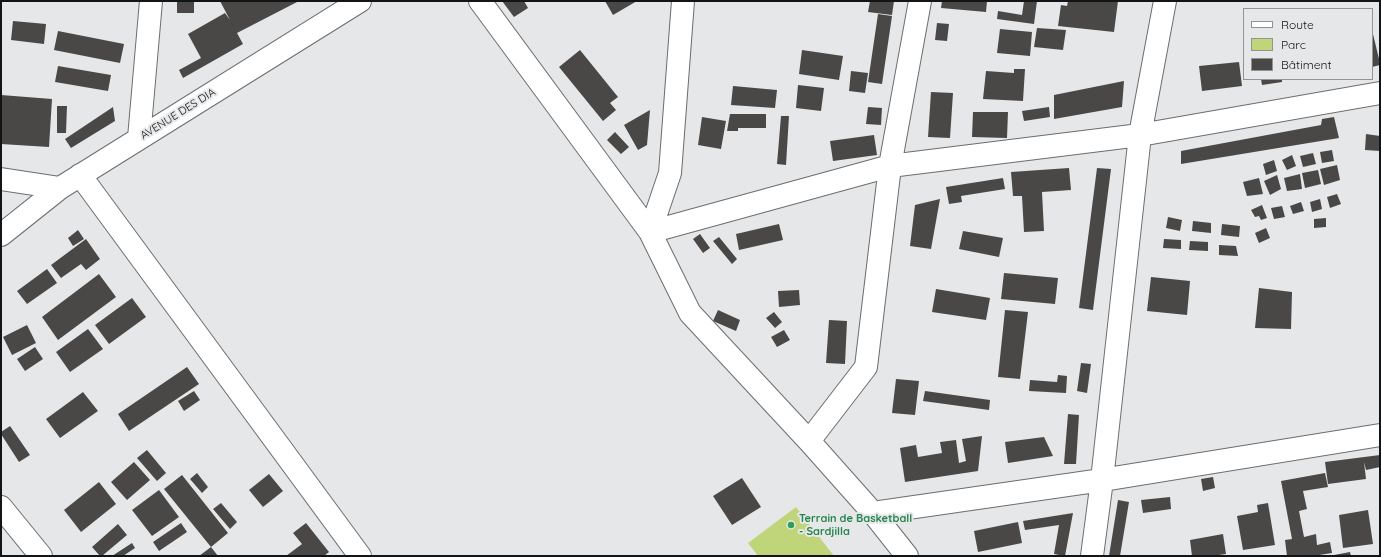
<!DOCTYPE html>
<html>
<head>
<meta charset="utf-8">
<style>
  body { margin:0 }
  #map { position:relative; width:1381px; height:557px; overflow:hidden; background:#e6e7e9; font-family:Quicksand,sans-serif }
  canvas { display:block }
  .frame { position:absolute; inset:0; border:2px solid #131415; pointer-events:none }
  .legend { position:absolute; left:1243px; top:8px; width:130px; height:72px; box-sizing:border-box; background:#e6e7e9; border:1px solid #929394; margin:0; padding:5px 7px; list-style:none; font-size:12px; color:#131415 }
  .legend li { display:flex; align-items:center; gap:8px; height:20px }
  .legend b { width:20px; border:1px solid #929394 }
</style>
</head>
<body>
<div id="map">
<canvas width="1381" height="557"></canvas>
<div class="frame"></div>
<ul class="legend">
<li><b style="height:5px;background:#fff"></b>Route</li>
<li><b style="height:11px;background:#c0d479"></b>Parc</li>
<li><b style="height:11px;background:#4a4847"></b>Bâtiment</li>
</ul>
</div>
<script>
const ctx = document.querySelector('canvas').getContext('2d');
ctx.lineJoin = 'round';
function paint(path, color) { ctx.fillStyle = color; ctx.fill(path, 'evenodd'); }
const shape = rows => new Path2D(rows.map(r => 'M' + r).join(''));
function stroke(path, color, width, dash) { ctx.strokeStyle = color; ctx.lineWidth = width; ctx.lineCap = dash ? 'butt' : 'round'; ctx.setLineDash(dash || []); ctx.stroke(path); }
function write(font, color, halo, rows, align = 'center') {
  ctx.font = font + ' Quicksand,sans-serif'; ctx.lineWidth = 4; ctx.setLineDash([]); ctx.textBaseline = 'middle'; ctx.strokeStyle = halo; ctx.fillStyle = color; for (const [text, x, y, turn = 0] of rows) {
    ctx.save(); ctx.translate(x, y); ctx.rotate((+turn || 0) * Math.PI / 180); ctx.textAlign = isNaN(turn) ? turn : align; if (halo) ctx.strokeText(text, 0, 0); ctx.fillText(text, 0, 0); ctx.restore();
  }
}
paint(shape([
  [796,507,834,556,758,556,748,543]
]), '#c0d479');
paint(shape([
  [177,1,194,1,194,13,177,13],
  [220,1,299,1,237,33,243,44,183,78,179,70,201,58,188,34,225,13,230,20],
  [502,1,524,1,528,8,514,17],
  [605,1,637,1,613,15],
  [870,1,894,1,892,15,868,12],
  [942,1,987,1,986,12,941,8],
  [1024,1,1037,1,1034,24,997,19,998,11,1022,15],
  [1068,1,1118,1,1114,32,1058,26,1061,5,1067,6],
  [878,14,892,16,882,84,868,82],
  [13,21,46,24,44,44,11,40],
  [937,23,949,24,947,41,935,40],
  [1037,28,1066,30,1063,50,1034,47],
  [1000,29,1032,32,1030,56,997,53],
  [1372,30,1380,63,1380,65,1372,67],
  [58,31,124,44,120,63,54,50],
  [580,50,618,97,610,103,616,110,603,121,559,67],
  [802,50,843,56,839,80,799,74],
  [1239,62,1242,86,1202,91,1199,66],
  [58,66,111,75,108,91,55,82],
  [1014,69,1025,69,1023,101,983,99,986,71,1014,73],
  [851,71,868,73,865,93,849,91],
  [1261,79,1282,79,1282,82,1262,85],
  [1124,81,1122,107,1054,119,1054,95],
  [798,85,824,88,821,111,796,108],
  [733,86,777,90,775,108,731,105],
  [931,92,953,93,950,138,928,137],
  [1,95,52,99,49,147,1,144],
  [57,106,67,106,66,133,57,133],
  [113,107,115,121,71,148,65,139],
  [868,107,882,108,881,125,866,124],
  [1049,107,1050,117,1024,121,1022,111],
  [650,110,647,145,638,150,624,125],
  [973,112,1008,112,1007,138,972,137],
  [730,114,766,114,766,128,738,128,738,131,727,131],
  [781,116,789,116,786,165,777,164],
  [702,117,726,121,721,149,698,145],
  [1334,117,1339,138,1181,164,1181,151,1321,125,1322,119],
  [615,132,629,147,621,154,607,140],
  [1366,134,1380,136,1380,151,1365,150],
  [874,135,877,155,833,161,830,141],
  [1332,150,1334,161,1322,163,1320,152],
  [1313,153,1316,164,1303,167,1300,156],
  [1292,155,1296,166,1287,170,1282,160],
  [1274,160,1277,171,1266,175,1263,164],
  [1337,165,1340,180,1324,185,1320,169],
  [1069,168,1071,190,1042,192,1044,231,1024,232,1022,196,1013,196,1011,172],
  [1097,168,1111,169,1093,310,1079,308],
  [1318,170,1321,184,1305,188,1302,173],
  [1300,174,1302,189,1287,191,1284,178],
  [1277,175,1281,189,1270,195,1264,181],
  [1003,178,1005,189,961,196,962,202,949,204,946,187],
  [1259,178,1263,194,1247,196,1243,182],
  [1337,194,1341,204,1330,208,1327,197],
  [940,199,931,249,910,246,915,205],
  [1320,199,1322,209,1312,212,1310,202],
  [1301,202,1304,211,1293,214,1290,206],
  [1262,205,1267,218,1261,220,1259,216,1255,217,1251,210],
  [1282,206,1285,217,1274,219,1271,208],
  [1168,217,1182,220,1180,231,1166,228],
  [1326,218,1326,227,1314,228,1314,219],
  [1193,221,1211,223,1211,233,1192,231],
  [779,224,783,240,739,250,736,234],
  [1222,224,1240,226,1239,237,1221,235],
  [1266,228,1270,238,1259,243,1255,233],
  [78,230,84,239,73,246,68,238],
  [963,231,1003,238,999,257,959,249],
  [700,234,710,248,703,253,693,239],
  [719,237,737,259,732,264,713,241],
  [86,239,100,259,86,270,81,264,61,278,51,265],
  [1164,239,1181,240,1181,249,1163,248],
  [1190,241,1208,242,1208,251,1189,250],
  [1219,245,1236,246,1238,256,1219,255],
  [47,269,57,283,27,304,17,291],
  [1004,273,1058,278,1055,304,1001,299],
  [99,274,116,297,58,340,42,317],
  [1151,277,1190,281,1187,315,1147,311],
  [1259,288,1292,292,1291,329,1255,328],
  [936,289,990,298,986,320,932,312],
  [799,290,800,305,779,307,778,291],
  [132,298,146,317,109,344,95,325],
  [718,310,740,320,736,331,713,321],
  [1005,310,1028,312,1020,379,998,377],
  [774,312,782,322,775,328,766,318],
  [829,320,847,321,845,364,826,363],
  [27,325,36,343,12,355,3,337],
  [88,329,103,349,70,372,56,352],
  [784,330,790,340,777,347,771,337],
  [35,347,43,359,25,371,17,359],
  [1081,363,1091,364,1087,393,1077,391],
  [187,367,199,384,129,431,118,414],
  [1058,375,1067,376,1066,393,1029,391,1030,380,1057,382],
  [896,379,919,381,915,415,892,413],
  [194,391,200,400,184,411,178,401],
  [925,391,990,400,989,410,923,401],
  [83,392,98,411,60,438,46,419],
  [1068,414,1079,415,1076,464,1064,464],
  [10,426,30,455,19,462,1,434,1,432],
  [982,436,978,471,905,482,900,448,916,445,918,457,942,453,940,442,956,440,959,463,966,461,962,439],
  [1044,437,1053,456,1008,463,1005,442],
  [147,450,166,473,157,481,137,458],
  [1380,455,1380,467,1366,470,1364,462,1366,479,1328,484,1325,462],
  [134,462,150,480,127,500,111,482],
  [197,473,208,487,202,493,190,479],
  [1325,473,1328,487,1303,491,1307,509,1299,511,1304,537,1316,534,1317,545,1330,542,1332,553,1313,556,1287,556,1285,540,1292,539,1281,481],
  [269,474,283,491,263,507,249,490],
  [182,475,228,533,211,547,164,489],
  [1213,477,1215,488,1203,491,1201,479],
  [742,478,761,507,732,525,713,496],
  [99,482,116,504,81,532,64,510],
  [159,490,179,517,152,536,132,510],
  [1170,497,1171,509,1143,513,1141,500],
  [1118,500,1129,502,1120,556,1109,556],
  [221,503,237,522,230,529,213,509],
  [1268,503,1275,545,1243,550,1237,516,1258,512,1257,505],
  [1368,510,1373,544,1343,548,1339,515],
  [1073,513,1065,556,1054,554,1059,525,1025,530,1023,521],
  [1018,522,1022,543,978,552,974,531],
  [181,523,187,532,159,551,153,542],
  [306,523,329,552,324,556,286,556,302,544,293,533],
  [118,524,127,535,102,556,100,556,92,547],
  [1223,534,1226,554,1212,556,1192,556,1190,540],
  [132,543,135,548,123,556,112,556],
  [211,547,218,556,199,556],
  [1350,552,1351,556,1334,556,1334,555]
]), '#4a4847');
const minor = shape([
  [480,1,650,232,690,313,809,441,873,513,907,556],
  [139,138,151,1],
  [80,175,360,556],
  [1,179,60,188],
  [650,232,890,166,1140,135,1380,93],
  [650,232,670,173,683,1],
  [1,235,60,188,360,1],
  [809,441,866,367,890,166,920,1],
  [1,507,41,556],
  [873,513,1102,480,1380,435],
  [1092,556,1102,480,1140,135,1165,1]
]);
stroke(minor, '#6c6d6f', 24);
stroke(minor, '#fff', 22);
for (const [x, y, r, color] of [
  [791,525,4,"#2e9e5b"]
]) { const dot = new Path2D(); dot.arc(x, y, r, 0, 2 * Math.PI); ctx.fillStyle = color; ctx.fill(dot); stroke(dot, '#e6e7e9', 1.5); }
write('11px', '#131415', '#e6e7e9', [
  ["AVENUE DES DIA",178,114,-32]
]);
write('bold 11px', '#27864d', '#e6e7e9', [
  ["Terrain de Basketball",799,519],
  ["- Sardjilla",799,532]
], 'left');
</script>
</body>
</html>
